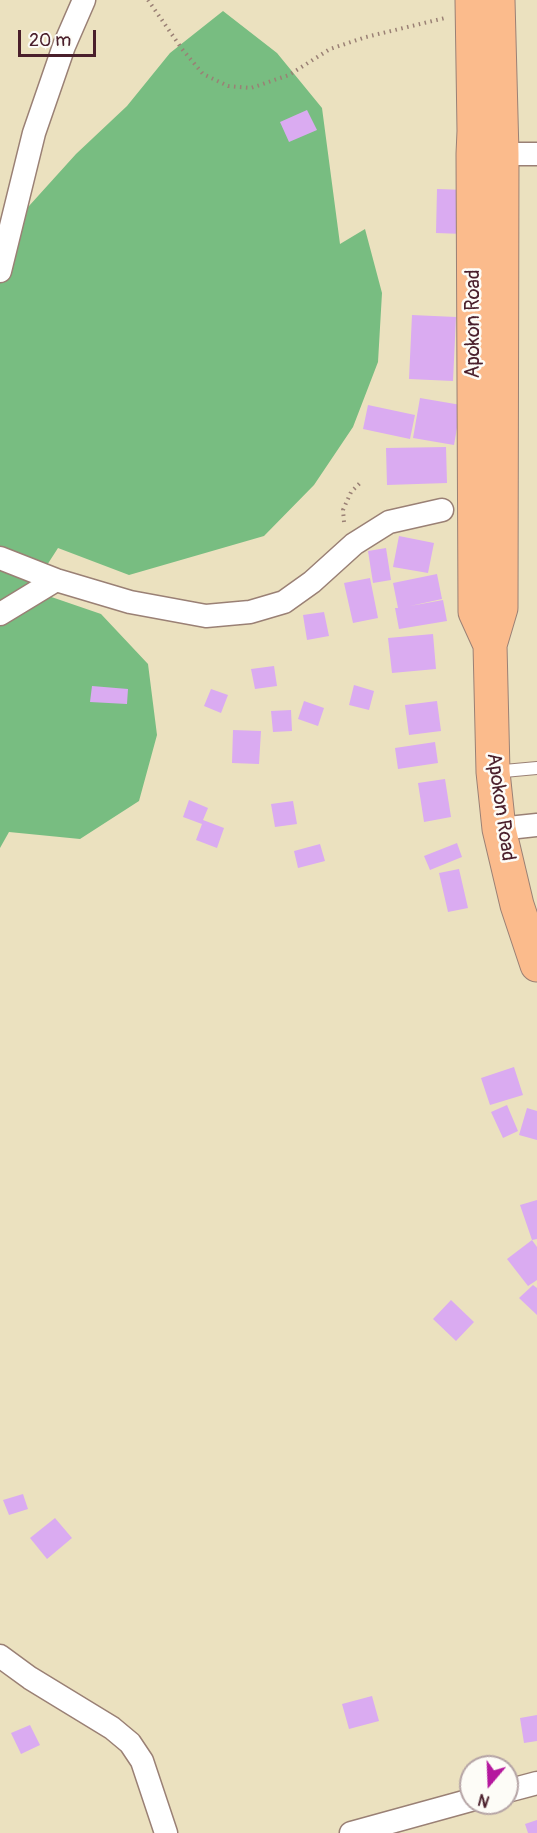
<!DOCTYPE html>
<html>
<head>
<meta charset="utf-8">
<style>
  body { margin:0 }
  #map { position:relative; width:537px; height:1833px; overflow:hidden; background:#ebe1bf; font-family:Pangolin,sans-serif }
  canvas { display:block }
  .north { position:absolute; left:459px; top:1755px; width:60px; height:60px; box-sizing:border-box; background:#fdfcf7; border:2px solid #b5a4a5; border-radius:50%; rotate:199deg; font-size:16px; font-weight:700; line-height:24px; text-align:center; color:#4a1f2b }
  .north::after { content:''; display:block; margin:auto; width:21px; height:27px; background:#b5179e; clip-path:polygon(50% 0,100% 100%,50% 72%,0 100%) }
  .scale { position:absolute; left:18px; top:30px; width:78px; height:27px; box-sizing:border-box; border:3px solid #4a1f2b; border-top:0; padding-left:8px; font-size:18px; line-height:21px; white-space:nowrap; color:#4a1f2b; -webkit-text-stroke:4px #fdfcf7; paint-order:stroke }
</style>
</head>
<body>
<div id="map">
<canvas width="537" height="1833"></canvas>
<div class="north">N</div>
<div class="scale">20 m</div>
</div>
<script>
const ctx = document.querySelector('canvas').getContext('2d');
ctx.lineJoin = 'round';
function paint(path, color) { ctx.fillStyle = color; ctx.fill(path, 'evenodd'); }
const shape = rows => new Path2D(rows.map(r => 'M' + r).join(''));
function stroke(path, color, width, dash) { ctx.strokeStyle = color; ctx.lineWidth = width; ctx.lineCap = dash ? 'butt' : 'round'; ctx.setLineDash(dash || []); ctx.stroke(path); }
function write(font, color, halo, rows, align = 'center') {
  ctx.font = font + ' Pangolin,sans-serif'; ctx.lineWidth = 5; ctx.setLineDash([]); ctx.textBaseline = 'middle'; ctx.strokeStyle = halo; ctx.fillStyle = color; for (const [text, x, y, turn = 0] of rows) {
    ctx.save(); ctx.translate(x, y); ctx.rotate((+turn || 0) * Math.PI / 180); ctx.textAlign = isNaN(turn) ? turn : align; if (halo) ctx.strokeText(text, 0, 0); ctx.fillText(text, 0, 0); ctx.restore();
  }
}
paint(shape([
  [223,11,277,53,322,108,340,244,365,229,382,293,378,362,353,427,314,485,264,536,129,575,58,548,31,590,101,614,148,664,157,735,139,801,80,839,9,832,0,848,0,226,29,206,76,154,127,106,170,53]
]), '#78bd81');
paint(shape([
  [307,110,317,130,289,142,280,122],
  [437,189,466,190,464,234,436,233],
  [412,315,456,317,453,381,409,379],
  [420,398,461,405,454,445,413,438],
  [368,405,415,415,410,439,363,429],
  [446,447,447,483,387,485,386,448],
  [399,536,434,543,428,573,393,567],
  [386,548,391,580,373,583,368,551],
  [437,574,442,599,410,606,443,600,447,621,399,629,395,608,398,608,393,583],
  [370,578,378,618,353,623,344,583],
  [324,612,329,636,307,640,303,615],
  [433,634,436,669,392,673,388,638],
  [274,666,277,686,255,689,251,669],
  [354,685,374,691,369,710,349,705],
  [92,686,128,689,127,704,90,702],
  [211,689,228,695,221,713,204,706],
  [304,701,324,708,318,726,298,719],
  [437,701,441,731,409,735,405,705],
  [291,710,292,731,273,732,271,711],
  [233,730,261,731,259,764,232,763],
  [435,742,438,763,398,769,395,748],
  [445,779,451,817,424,822,418,783],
  [189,800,208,808,203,820,224,828,217,848,196,840,202,824,183,817],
  [293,801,297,824,275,827,271,804],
  [457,843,462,857,430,870,424,856],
  [320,844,325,861,298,868,294,851],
  [459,869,468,908,448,912,439,873],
  [514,1067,523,1095,490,1105,481,1078],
  [507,1105,518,1131,503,1138,491,1112],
  [527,1108,537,1111,537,1140,519,1135],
  [537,1200,537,1239,532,1240,520,1205],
  [532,1240,537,1247,537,1280,528,1286,507,1259],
  [533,1285,537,1288,537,1315,519,1298],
  [451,1300,474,1322,456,1341,433,1319],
  [23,1494,28,1509,9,1515,3,1500],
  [55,1518,72,1538,47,1559,30,1538],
  [372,1696,379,1721,349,1729,342,1704],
  [537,1715,537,1741,524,1743,520,1718],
  [30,1725,40,1745,21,1754,11,1733],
  [537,1820,537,1833,528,1833,525,1824]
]), '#daabf1');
const lane = shape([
  [493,772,537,768]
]);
const street = shape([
  [488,154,537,154],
  [0,271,34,133,64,46,84,0],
  [0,558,56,580,130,602,206,616,250,612,284,602,312,582,354,544,389,522,442,510],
  [0,614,56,580],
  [499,829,537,825],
  [0,1656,30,1678,112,1728,130,1743,142,1761,166,1833],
  [507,1791,537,1783],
  [351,1833,471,1800]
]);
const highway = shape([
  [472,0,474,131,473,154,475,612,490,645],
  [498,0,502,154,501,608,490,645,493,772,499,829,517,905,537,965]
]);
stroke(lane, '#9a8075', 14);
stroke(street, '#9a8075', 25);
stroke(highway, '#9a8075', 35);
stroke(shape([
  [148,0,182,49,203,74,228,86,251,88,289,75,330,49,366,37,445,18],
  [344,522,343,510,351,492,361,482]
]), '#9a8075', 4, [1.5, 4.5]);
stroke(lane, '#fff', 12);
stroke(street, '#fff', 22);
stroke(highway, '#fbbb8c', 33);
write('20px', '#4a1f2b', '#fdfcf7', [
  ["Apokon Road",474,324,-90],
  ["Apokon Road",500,807,82]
]);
</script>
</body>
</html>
